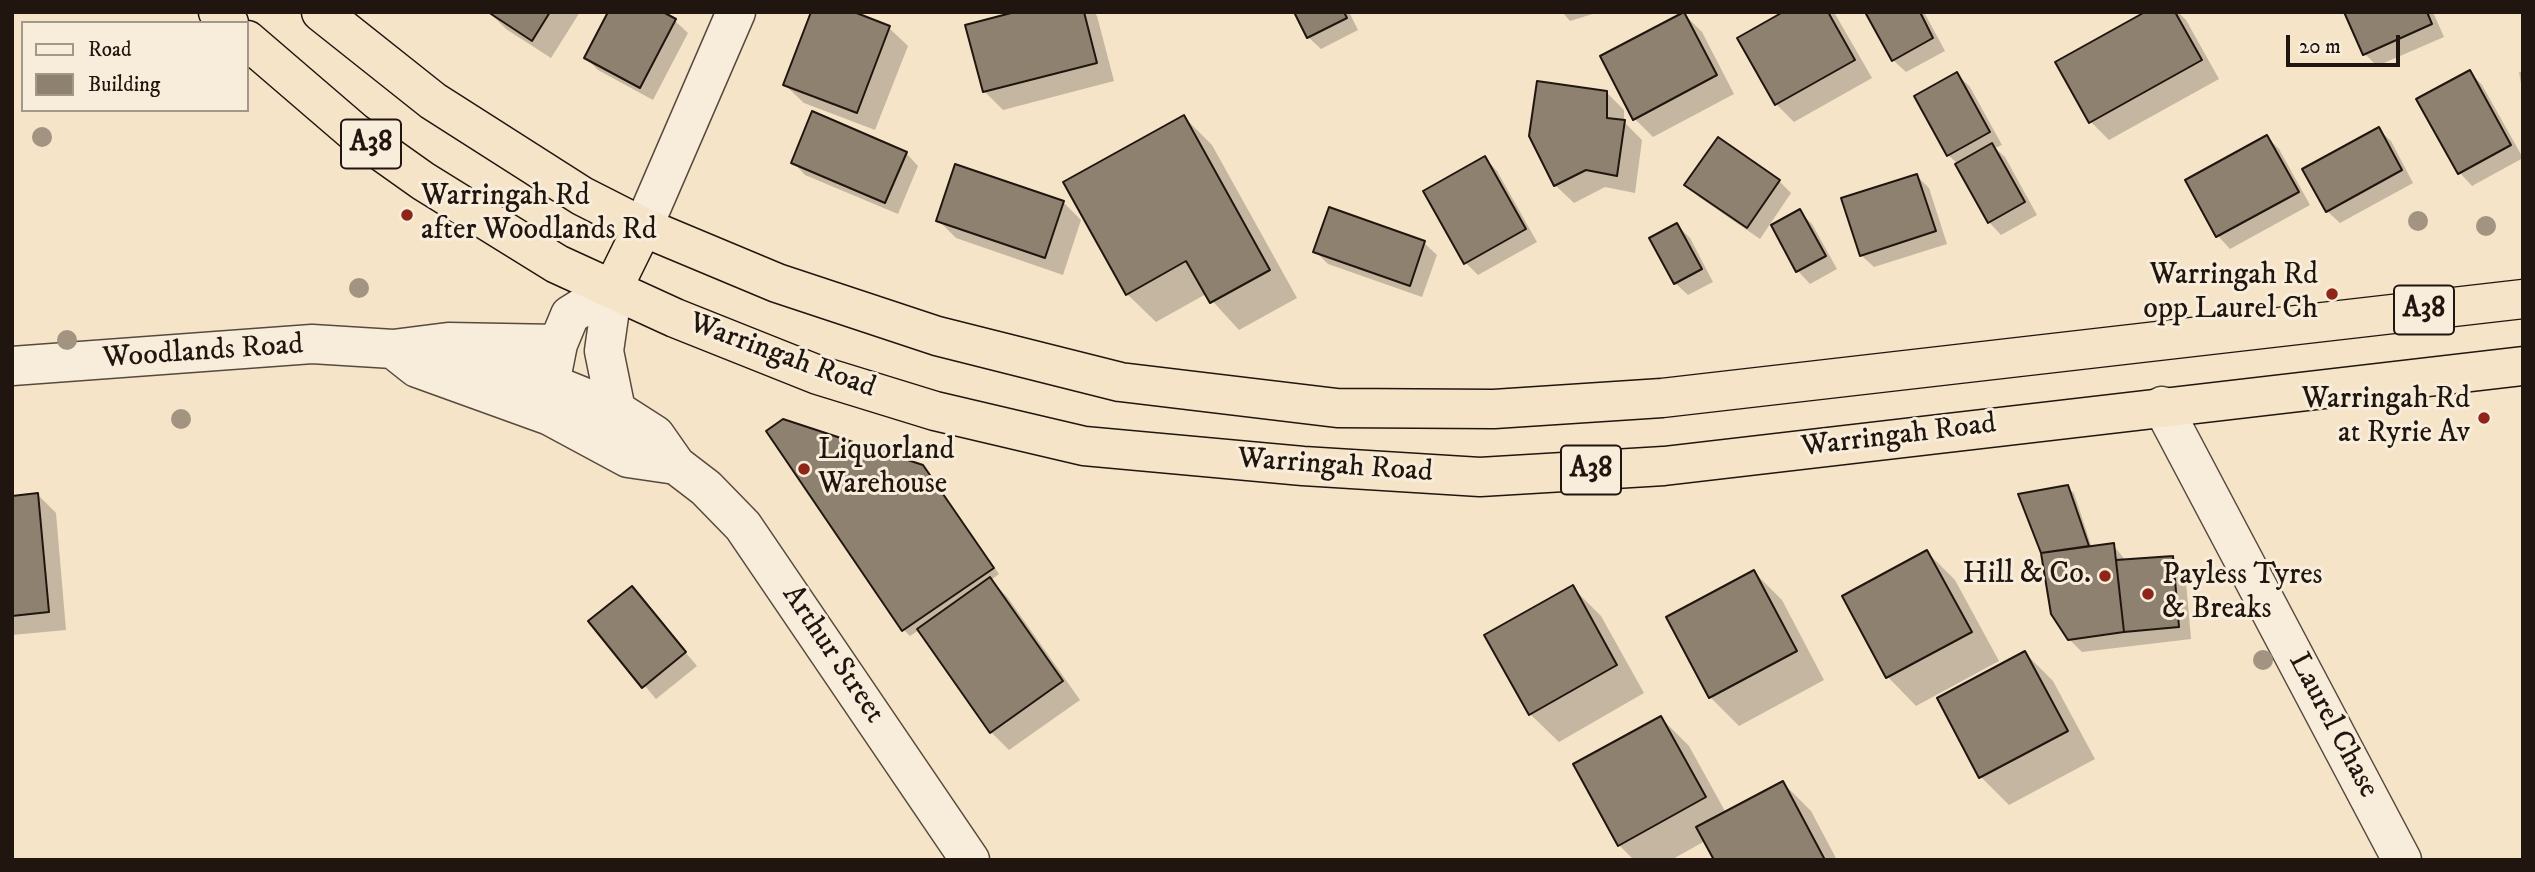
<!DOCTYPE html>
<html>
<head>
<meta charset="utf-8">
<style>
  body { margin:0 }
  #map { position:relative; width:2535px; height:872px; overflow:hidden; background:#f5e4c8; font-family:"IM FELL DW Pica",serif }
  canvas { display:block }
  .frame { position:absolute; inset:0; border:14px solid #20160f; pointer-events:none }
  .legend { position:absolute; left:21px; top:21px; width:228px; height:91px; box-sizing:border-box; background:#f8eddb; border:2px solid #a29789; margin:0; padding:9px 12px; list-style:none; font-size:21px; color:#20160f }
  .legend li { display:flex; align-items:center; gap:14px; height:35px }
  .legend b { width:35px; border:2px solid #a29789 }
  .scale { position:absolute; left:2286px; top:35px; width:114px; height:32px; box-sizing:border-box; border:4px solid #20160f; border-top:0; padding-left:9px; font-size:21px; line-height:24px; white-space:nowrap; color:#20160f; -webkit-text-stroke:5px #f8eddb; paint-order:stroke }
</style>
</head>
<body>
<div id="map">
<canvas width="2535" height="872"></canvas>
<div class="frame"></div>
<ul class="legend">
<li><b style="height:9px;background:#f8eddb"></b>Road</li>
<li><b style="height:19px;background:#8f816f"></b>Building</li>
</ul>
<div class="scale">20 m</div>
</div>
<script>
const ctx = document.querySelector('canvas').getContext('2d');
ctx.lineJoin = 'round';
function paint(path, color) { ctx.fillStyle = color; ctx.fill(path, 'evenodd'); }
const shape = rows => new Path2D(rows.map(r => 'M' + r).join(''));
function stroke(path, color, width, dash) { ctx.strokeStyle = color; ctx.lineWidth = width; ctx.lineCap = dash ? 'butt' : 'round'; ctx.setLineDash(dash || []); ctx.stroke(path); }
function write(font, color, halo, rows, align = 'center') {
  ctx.font = font + ' "IM FELL DW Pica",serif'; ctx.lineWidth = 6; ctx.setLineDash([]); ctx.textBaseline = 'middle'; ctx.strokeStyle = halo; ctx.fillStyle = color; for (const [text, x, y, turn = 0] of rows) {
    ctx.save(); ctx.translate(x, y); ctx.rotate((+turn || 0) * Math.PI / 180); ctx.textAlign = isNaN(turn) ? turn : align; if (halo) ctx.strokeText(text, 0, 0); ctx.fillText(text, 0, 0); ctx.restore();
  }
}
paint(shape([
  [489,12,580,12,551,58,506,29],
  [659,12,675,21,688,33,653,100,598,70,586,58],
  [849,12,889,28,908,46,875,130,804,103,785,85],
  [1023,12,1094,12,1097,16,1114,81,1003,110,984,91],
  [1296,12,1349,12,1358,30,1321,49,1308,37],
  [1562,12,1599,12,1570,21],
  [1787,12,1834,12,1872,78,1794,122,1776,104],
  [1867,12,1924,12,1945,51,1906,72,1893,60],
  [2149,12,2178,12,2186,20,2219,79,2109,140,2091,122],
  [2346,12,2433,12,2444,37,2377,66,2365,54],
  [1684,14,1702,32,1734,94,1653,137,1635,119],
  [2470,72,2482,85,2523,158,2472,186,2460,173,2419,100],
  [2519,72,2523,72,2523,95],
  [1957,74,1970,87,2002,145,1995,148,2005,157,2037,215,2001,235,1989,222,1958,164,1948,155],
  [1606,92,1624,110,1624,122,1642,140,1635,193,1605,187,1574,203,1555,185],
  [1184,117,1212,145,1297,298,1239,330,1206,294,1156,322,1127,294],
  [2378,129,2391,141,2413,183,2340,223,2327,211],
  [2267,137,2279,149,2310,205,2230,249,2218,236,2187,181],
  [906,153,918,166,898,214,805,175,793,162],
  [1485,158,1497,171,1537,242,1478,275,1466,263],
  [1917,176,1929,188,1947,244,1874,267,1861,255],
  [1779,181,1791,193,1760,239,1699,197,1687,185],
  [1063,202,1081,220,1063,275,956,238,938,220],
  [1799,211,1812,224,1837,269,1810,284,1798,271],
  [1677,225,1690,238,1713,282,1688,295,1675,283],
  [1424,243,1437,255,1422,297,1328,264,1315,251],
  [769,431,928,473,999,574,991,580,1008,598,1080,700,1009,750,991,732,919,630,910,636,904,630],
  [2067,487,2074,493,2092,548,2113,545,2126,561,2172,558,2185,570,2191,639,2082,652,2069,639,2053,613,2043,552],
  [38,495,56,513,66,630,12,635,12,498],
  [1927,552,1955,580,1999,661,1916,706,1888,677,1844,597],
  [1754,572,1782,600,1824,680,1739,726,1710,697,1668,618],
  [1572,587,1601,616,1644,693,1559,742,1530,714],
  [632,588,697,666,656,699,590,621],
  [2025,653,2053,681,2095,759,2009,805,1981,777],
  [1661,718,1689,746,1726,813,1783,783,1811,811,1837,860,1716,860,1705,841,1671,860,1634,860,1619,845]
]), '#0003');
const building = shape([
  [488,12,550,12,532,41,488,12],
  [608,12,663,12,676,19,640,88,584,58,608,12],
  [811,12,854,12,890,26,857,113,783,85,811,12],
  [1015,12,1084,12,1097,63,983,92,965,25,1015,12],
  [1294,12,1344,12,1347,18,1307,38,1294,12],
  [1684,12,1717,75,1633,120,1600,56,1684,12],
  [1783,12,1828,12,1855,60,1775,105,1737,38,1783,12],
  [1865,12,1920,12,1933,38,1892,61,1865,12],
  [2145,12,2175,12,2202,60,2089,123,2055,62,2145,12],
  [2344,12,2427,12,2432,24,2363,55,2344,12],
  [2470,70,2511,145,2458,174,2416,99,2470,70],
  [1957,72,1990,132,1947,156,1914,96,1957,72],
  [1537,81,1607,91,1607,118,1625,120,1617,176,1586,170,1554,186,1529,136,1537,81],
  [812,111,907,152,885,203,791,163,812,111],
  [1184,115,1270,270,1210,303,1186,261,1126,295,1063,182,1184,115],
  [2379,127,2402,170,2326,212,2302,169,2379,127],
  [2267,135,2299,192,2216,237,2185,180,2267,135],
  [1718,137,1780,180,1747,228,1684,185,1718,137],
  [1992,143,2025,202,1988,223,1955,164,1992,143],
  [1485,156,1526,229,1464,264,1423,191,1485,156],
  [955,164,1064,201,1045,258,936,221,955,164],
  [1917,174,1936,231,1860,256,1841,198,1917,174],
  [1329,207,1425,241,1410,286,1313,252,1329,207],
  [1800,209,1826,256,1796,272,1771,225,1800,209],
  [1677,223,1702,269,1674,284,1649,238,1677,223],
  [783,419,923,465,994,568,902,631,766,431,783,419],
  [2068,485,2089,546,2041,553,2018,494,2068,485],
  [38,493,49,612,12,616,12,496,38,493],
  [2114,543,2124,632,2068,640,2051,614,2041,553,2114,543],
  [1927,550,1972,632,1886,678,1842,596,1927,550],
  [2173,556,2179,627,2124,632,2116,560,2173,556],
  [1754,570,1797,651,1709,698,1666,617,1754,570],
  [990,577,1063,681,990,733,917,629,990,577],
  [1573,585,1617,665,1529,715,1484,635,1573,585],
  [632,586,686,652,642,688,588,621,632,586],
  [2025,651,2068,731,1979,778,1937,698,2025,651],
  [1661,716,1706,797,1618,846,1573,764,1661,716],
  [1783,781,1825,860,1714,860,1696,827,1783,781]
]);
paint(building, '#8f816f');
stroke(building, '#20160f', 2);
const minor = shape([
  [643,227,736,12],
  [613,288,604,351,616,410],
  [448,342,616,410,655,435,676,465,706,488,743,526,970,860],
  [393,349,417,368,550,416,628,458,676,465],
  [12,366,312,344,393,349,448,342,558,344],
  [553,369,558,344,570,315,613,288],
  [2162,406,2402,860]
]);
const highway = shape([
  [218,12,229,23],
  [321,12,433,101,582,196,643,227,777,283,937,336,1120,382,1337,408,1494,409,1662,398,2523,299],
  [247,40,354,132,423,181,557,264,675,318,818,375,935,411,1084,446,1303,466,1480,477,1664,466,2523,366],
  [613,288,643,227]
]);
stroke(minor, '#554a3d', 41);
stroke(highway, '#20160f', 41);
stroke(minor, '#f8eddb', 38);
stroke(highway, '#f5e4c8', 38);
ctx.fillStyle = '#a29480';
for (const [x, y] of [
  [42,137],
  [2418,221],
  [2486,226],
  [359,288],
  [67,340],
  [181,419],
  [2263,660]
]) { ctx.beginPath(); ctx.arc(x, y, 10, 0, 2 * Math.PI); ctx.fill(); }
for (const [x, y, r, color] of [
  [407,215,7,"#8f2418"],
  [2332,294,7,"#8f2418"],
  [2484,418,7,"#8f2418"],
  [804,469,7,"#8f2418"],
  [2105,576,7,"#8f2418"],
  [2148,594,7,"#8f2418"]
]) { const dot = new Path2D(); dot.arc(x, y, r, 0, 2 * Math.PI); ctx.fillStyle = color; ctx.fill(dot); stroke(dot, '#f8eddb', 2.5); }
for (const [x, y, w] of [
  [371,144,60],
  [2424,310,60],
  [1591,470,60]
]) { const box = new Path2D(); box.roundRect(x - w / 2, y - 24.5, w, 49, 5); ctx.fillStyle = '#f8eddb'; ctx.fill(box); stroke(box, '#20160f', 2); }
write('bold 28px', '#20160f', null, [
  ["A38",371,144],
  ["A38",2424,310],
  ["A38",1591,470]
]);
write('30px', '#20160f', '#f8eddb', [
  ["Warringah Rd",421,198],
  ["after Woodlands Rd",421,232],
  ["Warringah Rd",2318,277,"right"],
  ["opp Laurel Ch",2318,311,"right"],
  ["Warringah Rd",2470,401,"right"],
  ["at Ryrie Av",2470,435,"right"],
  ["Liquorland",818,452],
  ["Warehouse",818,486],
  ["Hill & Co.",2091,576,"right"],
  ["Payless Tyres",2162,577],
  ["& Breaks",2162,611]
], 'left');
write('30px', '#20160f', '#f8eddb', [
  ["Woodlands Road",203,353,-4],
  ["Warringah Road",782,357,20],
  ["Warringah Road",1899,437,-7],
  ["Warringah Road",1335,467,4],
  ["Arthur Street",832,655,56],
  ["Laurel Chase",2332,726,62]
]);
</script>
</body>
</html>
